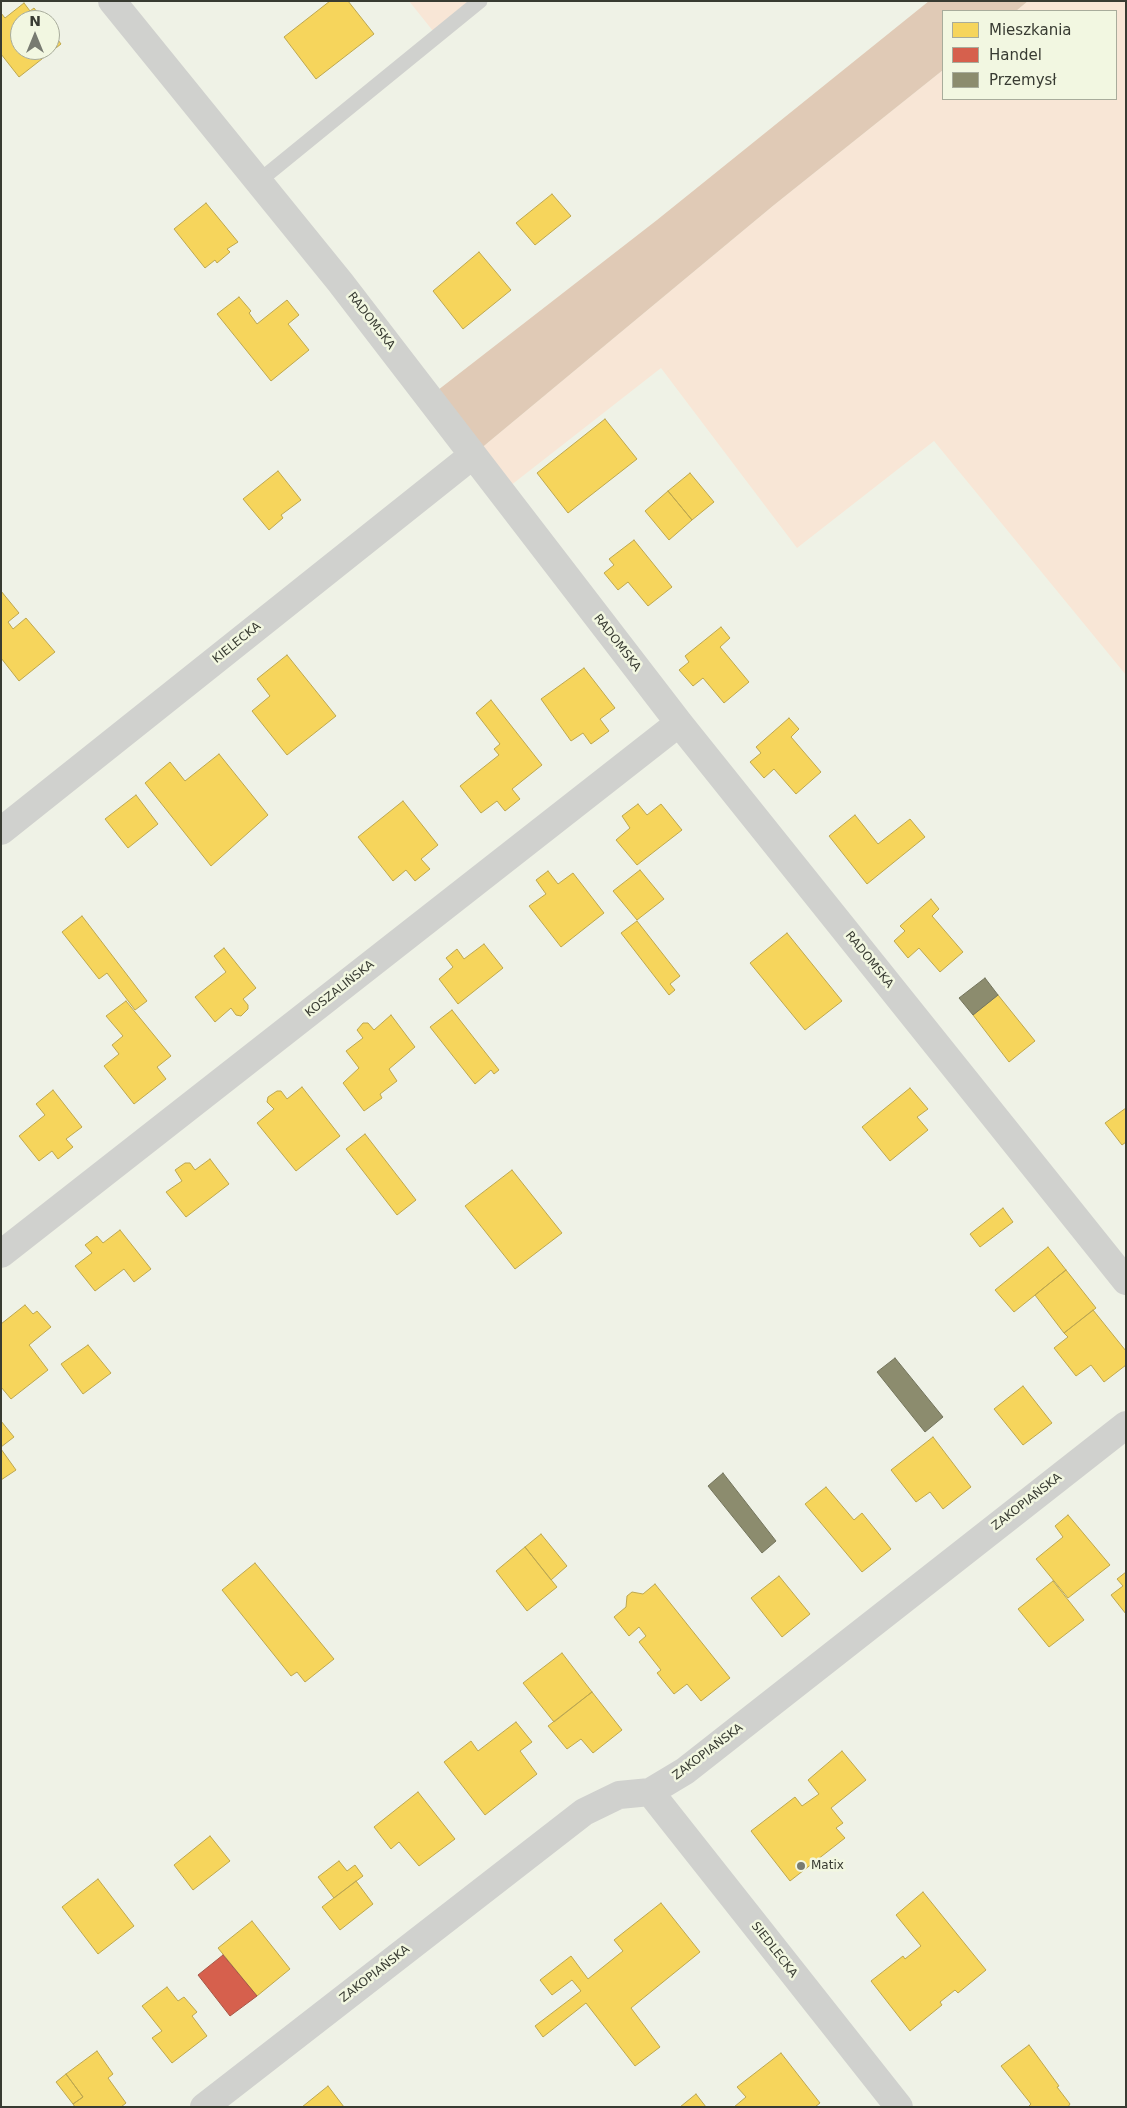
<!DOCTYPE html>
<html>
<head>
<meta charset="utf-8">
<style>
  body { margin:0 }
  #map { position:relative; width:1127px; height:2108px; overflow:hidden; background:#eff2e6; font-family:"DejaVu Sans",sans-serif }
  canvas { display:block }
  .frame { position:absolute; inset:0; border:2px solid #383b32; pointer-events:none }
  .legend { position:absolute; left:942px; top:10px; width:175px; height:90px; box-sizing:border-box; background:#f2f7e1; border:1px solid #a8ac9b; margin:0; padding:6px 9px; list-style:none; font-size:15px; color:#383b32 }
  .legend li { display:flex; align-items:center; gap:10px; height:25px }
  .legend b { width:25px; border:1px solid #a8ac9b }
  .north { position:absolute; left:10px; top:10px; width:50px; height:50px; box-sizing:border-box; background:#f2f7e1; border:1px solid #a8ac9b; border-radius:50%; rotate:0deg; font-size:14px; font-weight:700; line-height:20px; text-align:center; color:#383b32 }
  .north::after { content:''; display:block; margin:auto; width:18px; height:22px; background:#787b71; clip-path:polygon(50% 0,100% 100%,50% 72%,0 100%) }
</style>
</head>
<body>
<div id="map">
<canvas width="1127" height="2108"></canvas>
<div class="frame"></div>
<ul class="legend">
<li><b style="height:14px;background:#f6d55c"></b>Mieszkania</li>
<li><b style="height:14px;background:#d6604d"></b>Handel</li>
<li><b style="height:14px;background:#8c8c6e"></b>Przemysł</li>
</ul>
<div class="north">N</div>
</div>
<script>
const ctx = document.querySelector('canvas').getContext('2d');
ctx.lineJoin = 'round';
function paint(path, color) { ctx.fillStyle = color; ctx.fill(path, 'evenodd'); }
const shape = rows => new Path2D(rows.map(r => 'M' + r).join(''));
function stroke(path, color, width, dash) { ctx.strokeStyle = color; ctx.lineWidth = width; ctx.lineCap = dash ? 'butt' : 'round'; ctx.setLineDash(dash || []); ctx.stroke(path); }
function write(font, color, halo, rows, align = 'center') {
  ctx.font = font + ' "DejaVu Sans",sans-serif'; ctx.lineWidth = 5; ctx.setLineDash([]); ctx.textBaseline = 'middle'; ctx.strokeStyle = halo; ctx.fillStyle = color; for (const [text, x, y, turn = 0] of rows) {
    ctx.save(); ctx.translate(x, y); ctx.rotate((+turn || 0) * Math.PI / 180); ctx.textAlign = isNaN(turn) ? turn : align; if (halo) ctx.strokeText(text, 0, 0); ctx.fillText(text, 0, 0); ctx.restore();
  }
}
paint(shape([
  [409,1,469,1,433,31],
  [1028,1,1126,1,1126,675,934,441,797,548,661,368,501,493,473,455,774,205,943,70,943,99,1116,99,1116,11,1016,11]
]), '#f8e6d6');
paint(shape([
  [929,1,1028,1,1016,11,943,11,943,70,774,205,473,455,429,397,657,220]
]), '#e0cab6');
const homes = shape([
  [330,1,348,1,374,34,316,79,284,37,330,1],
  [24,3,30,11,34,8,43,20,20,20,20,50,50,50,50,29,61,44,19,77,1,54,1,13,5,18,24,3],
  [552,194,571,216,535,245,516,223,552,194],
  [206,203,238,242,227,249,230,252,217,263,215,260,205,268,174,229,206,203],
  [479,252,511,290,463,329,433,291,479,252],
  [239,297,251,311,249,313,257,324,287,300,299,315,288,324,309,350,271,381,217,314,239,297],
  [605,419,637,459,568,513,537,473,605,419],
  [278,471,301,500,281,515,283,518,269,530,243,499,278,471],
  [690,473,714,502,692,520,668,491,690,473],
  [668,491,692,520,669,540,645,511,668,491],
  [634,540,672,587,648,606,628,582,618,590,604,573,614,565,609,559,634,540],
  [1,591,19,613,8,622,13,629,26,618,55,652,19,681,1,658,1,591],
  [721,627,730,638,720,647,749,682,724,703,703,678,693,686,679,670,689,662,685,656,721,627],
  [287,655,336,716,287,755,252,711,270,696,257,679,287,655],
  [584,668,615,708,600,719,609,731,591,744,583,733,571,741,541,699,584,668],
  [491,700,542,765,512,789,520,799,505,811,497,801,481,813,460,786,499,755,494,749,500,744,476,713,491,700],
  [789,718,799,729,791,737,821,772,796,794,774,769,764,778,750,762,761,753,756,747,789,718],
  [219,754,268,815,211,866,145,783,170,762,185,781,219,754],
  [136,795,158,824,128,848,105,819,136,795],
  [403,801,438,845,421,859,430,869,415,881,406,870,393,881,358,837,403,801],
  [638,804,647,815,661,804,682,830,637,865,616,840,630,828,622,816,638,804],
  [855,815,878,844,910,819,925,837,867,884,829,836,855,815],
  [640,870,664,899,637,920,613,891,640,870],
  [548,871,558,884,573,873,604,913,561,947,529,906,546,894,536,880,548,871],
  [931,899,939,909,932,916,963,952,940,972,919,948,908,958,894,941,905,931,900,926,931,899],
  [82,916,147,1001,135,1010,107,973,99,979,62,932,82,916],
  [637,921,680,976,670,984,675,990,669,995,621,933,637,921],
  [787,933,842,1001,805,1030,750,963,787,933],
  [484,944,503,968,458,1004,439,979,453,967,446,958,457,949,464,959,484,944],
  [224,948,256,988,243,999,248,1005,248,1009,241,1016,236,1015,231,1008,215,1022,195,997,226,972,214,956,224,948],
  [998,995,1035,1041,1009,1062,973,1015,998,995],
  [126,1001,171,1056,157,1067,166,1079,134,1104,104,1066,119,1054,112,1045,123,1036,106,1016,126,1001],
  [452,1010,499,1070,494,1074,491,1070,475,1084,430,1027,452,1010],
  [391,1015,415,1047,389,1069,397,1081,380,1094,382,1098,364,1111,343,1083,359,1068,346,1051,363,1038,357,1030,363,1023,368,1023,374,1030,391,1015],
  [302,1087,340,1136,296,1171,257,1123,274,1109,267,1102,268,1097,277,1091,281,1091,287,1099,302,1087],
  [910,1088,928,1109,917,1117,928,1130,890,1161,862,1127,910,1088],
  [53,1090,82,1127,66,1139,73,1147,58,1159,52,1151,39,1161,19,1136,45,1115,36,1104,53,1090],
  [1126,1108,1126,1142,1122,1145,1105,1123,1126,1108],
  [365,1134,416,1200,397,1215,346,1149,365,1134],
  [210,1159,229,1184,186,1217,166,1192,182,1181,175,1170,185,1163,190,1163,195,1170,210,1159],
  [512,1170,562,1233,515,1269,465,1206,512,1170],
  [1003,1208,1013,1222,980,1247,970,1234,1003,1208],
  [120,1230,151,1269,134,1282,124,1269,95,1291,75,1266,92,1253,85,1245,97,1236,103,1243,120,1230],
  [1048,1247,1066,1270,1014,1312,995,1290,1048,1247],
  [1066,1270,1096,1308,1064,1333,1035,1295,1066,1270],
  [25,1305,33,1314,37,1311,51,1327,29,1345,48,1370,11,1399,1,1387,1,1324,25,1305],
  [1093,1310,1126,1351,1126,1365,1104,1382,1091,1365,1076,1376,1054,1348,1068,1337,1064,1333,1093,1310],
  [88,1345,111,1373,83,1394,61,1364,88,1345],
  [1023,1386,1052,1423,1023,1445,994,1409,1023,1386],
  [1,1421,14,1437,1,1447,1,1421],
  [933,1437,971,1487,943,1509,930,1492,916,1502,891,1470,933,1437],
  [1,1449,16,1470,1,1480,1,1449],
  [826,1487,854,1520,862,1513,891,1549,862,1572,805,1504,826,1487],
  [1068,1515,1110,1565,1068,1598,1036,1559,1063,1537,1055,1526,1068,1515],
  [541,1534,567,1566,551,1580,525,1547,541,1534],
  [525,1547,557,1587,527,1611,496,1571,525,1547],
  [255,1563,334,1659,305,1682,297,1672,291,1676,222,1590,255,1563],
  [1126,1572,1126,1614,1111,1595,1123,1586,1117,1579,1126,1572],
  [779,1576,810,1614,782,1637,751,1598,779,1576],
  [1053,1581,1084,1620,1049,1647,1018,1609,1053,1581],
  [655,1584,730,1678,701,1701,687,1684,674,1694,657,1673,661,1670,639,1642,646,1636,639,1627,629,1636,614,1617,626,1607,627,1596,632,1592,643,1594,655,1584],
  [562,1653,592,1692,554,1722,523,1683,562,1653],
  [592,1692,622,1730,593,1753,581,1739,567,1749,548,1726,592,1692],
  [516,1722,532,1742,520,1751,537,1774,485,1815,444,1762,471,1741,478,1751,516,1722],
  [842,1751,866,1780,831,1808,843,1823,836,1828,845,1838,790,1881,751,1831,795,1797,802,1806,819,1794,808,1780,842,1751],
  [418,1792,455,1839,419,1866,399,1842,391,1849,374,1827,418,1792],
  [210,1836,230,1861,193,1890,174,1865,210,1836],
  [339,1861,347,1871,355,1865,363,1876,334,1898,318,1877,339,1861],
  [98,1879,134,1926,98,1954,62,1907,98,1879],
  [356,1881,373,1904,340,1930,322,1907,356,1881],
  [923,1892,986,1970,958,1993,955,1990,940,2002,942,2005,910,2031,871,1981,903,1956,905,1959,921,1946,896,1915,923,1892],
  [661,1903,700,1952,631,2008,660,2047,635,2066,586,2003,543,2037,535,2026,581,1991,572,1980,552,1995,540,1980,571,1956,588,1979,623,1951,614,1940,661,1903],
  [252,1921,290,1969,257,1996,218,1948,252,1921],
  [167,1987,178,2001,184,1997,197,2012,192,2016,207,2036,172,2063,152,2038,162,2031,142,2006,167,1987],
  [1029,2045,1059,2086,1057,2087,1070,2104,1068,2107,1028,2107,1031,2104,1001,2066,1029,2045],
  [97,2051,113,2074,108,2078,126,2103,121,2107,75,2107,73,2104,83,2097,66,2074,97,2051],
  [781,2053,820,2103,815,2107,734,2107,746,2097,737,2087,781,2053],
  [66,2074,83,2097,73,2104,56,2082,66,2074],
  [328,2086,344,2107,302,2107,328,2086],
  [696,2094,706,2107,680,2107,696,2094]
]);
paint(homes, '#f6d55c');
stroke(homes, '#bda74f', 1);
const shops = shape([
  [223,1955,257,1996,230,2016,198,1975,223,1955]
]);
paint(shops, '#d6604d');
stroke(shops, '#a75545', 1);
const industry = shape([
  [985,978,998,995,973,1015,959,998,985,978],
  [895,1358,943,1417,925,1432,877,1372,895,1358],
  [723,1473,776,1541,762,1553,708,1486,723,1473]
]);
paint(industry, '#8c8c6e');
stroke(industry, '#73745c', 1);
stroke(shape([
  [259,181,480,1]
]), '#d0d1ce', 15);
stroke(shape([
  [112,1,340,282,679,723,1126,1281],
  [1,831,473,455],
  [1,1254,679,723],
  [650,1792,899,2107],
  [204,2107,584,1812,619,1795,650,1792,685,1771,1126,1425]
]), '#d0d1ce', 28);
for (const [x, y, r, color] of [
  [801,1866,5,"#787b71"]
]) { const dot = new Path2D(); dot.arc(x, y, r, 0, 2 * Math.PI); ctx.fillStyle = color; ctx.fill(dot); stroke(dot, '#f2f7e1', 2); }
write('12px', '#383b32', '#f2f7e1', [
  ["RADOMSKA",371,321,52],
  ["KIELECKA",237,643,-39],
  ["RADOMSKA",617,643,52],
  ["RADOMSKA",869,960,51],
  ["KOSZALIŃSKA",340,989,-38],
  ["ZAKOPIAŃSKA",1027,1502,-38],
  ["ZAKOPIAŃSKA",708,1752,-37],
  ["SIEDLECKA",774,1950,52],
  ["ZAKOPIAŃSKA",375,1974,-38]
]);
write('12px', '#383b32', '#f2f7e1', [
  ["Matix",811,1866]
], 'left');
</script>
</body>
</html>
